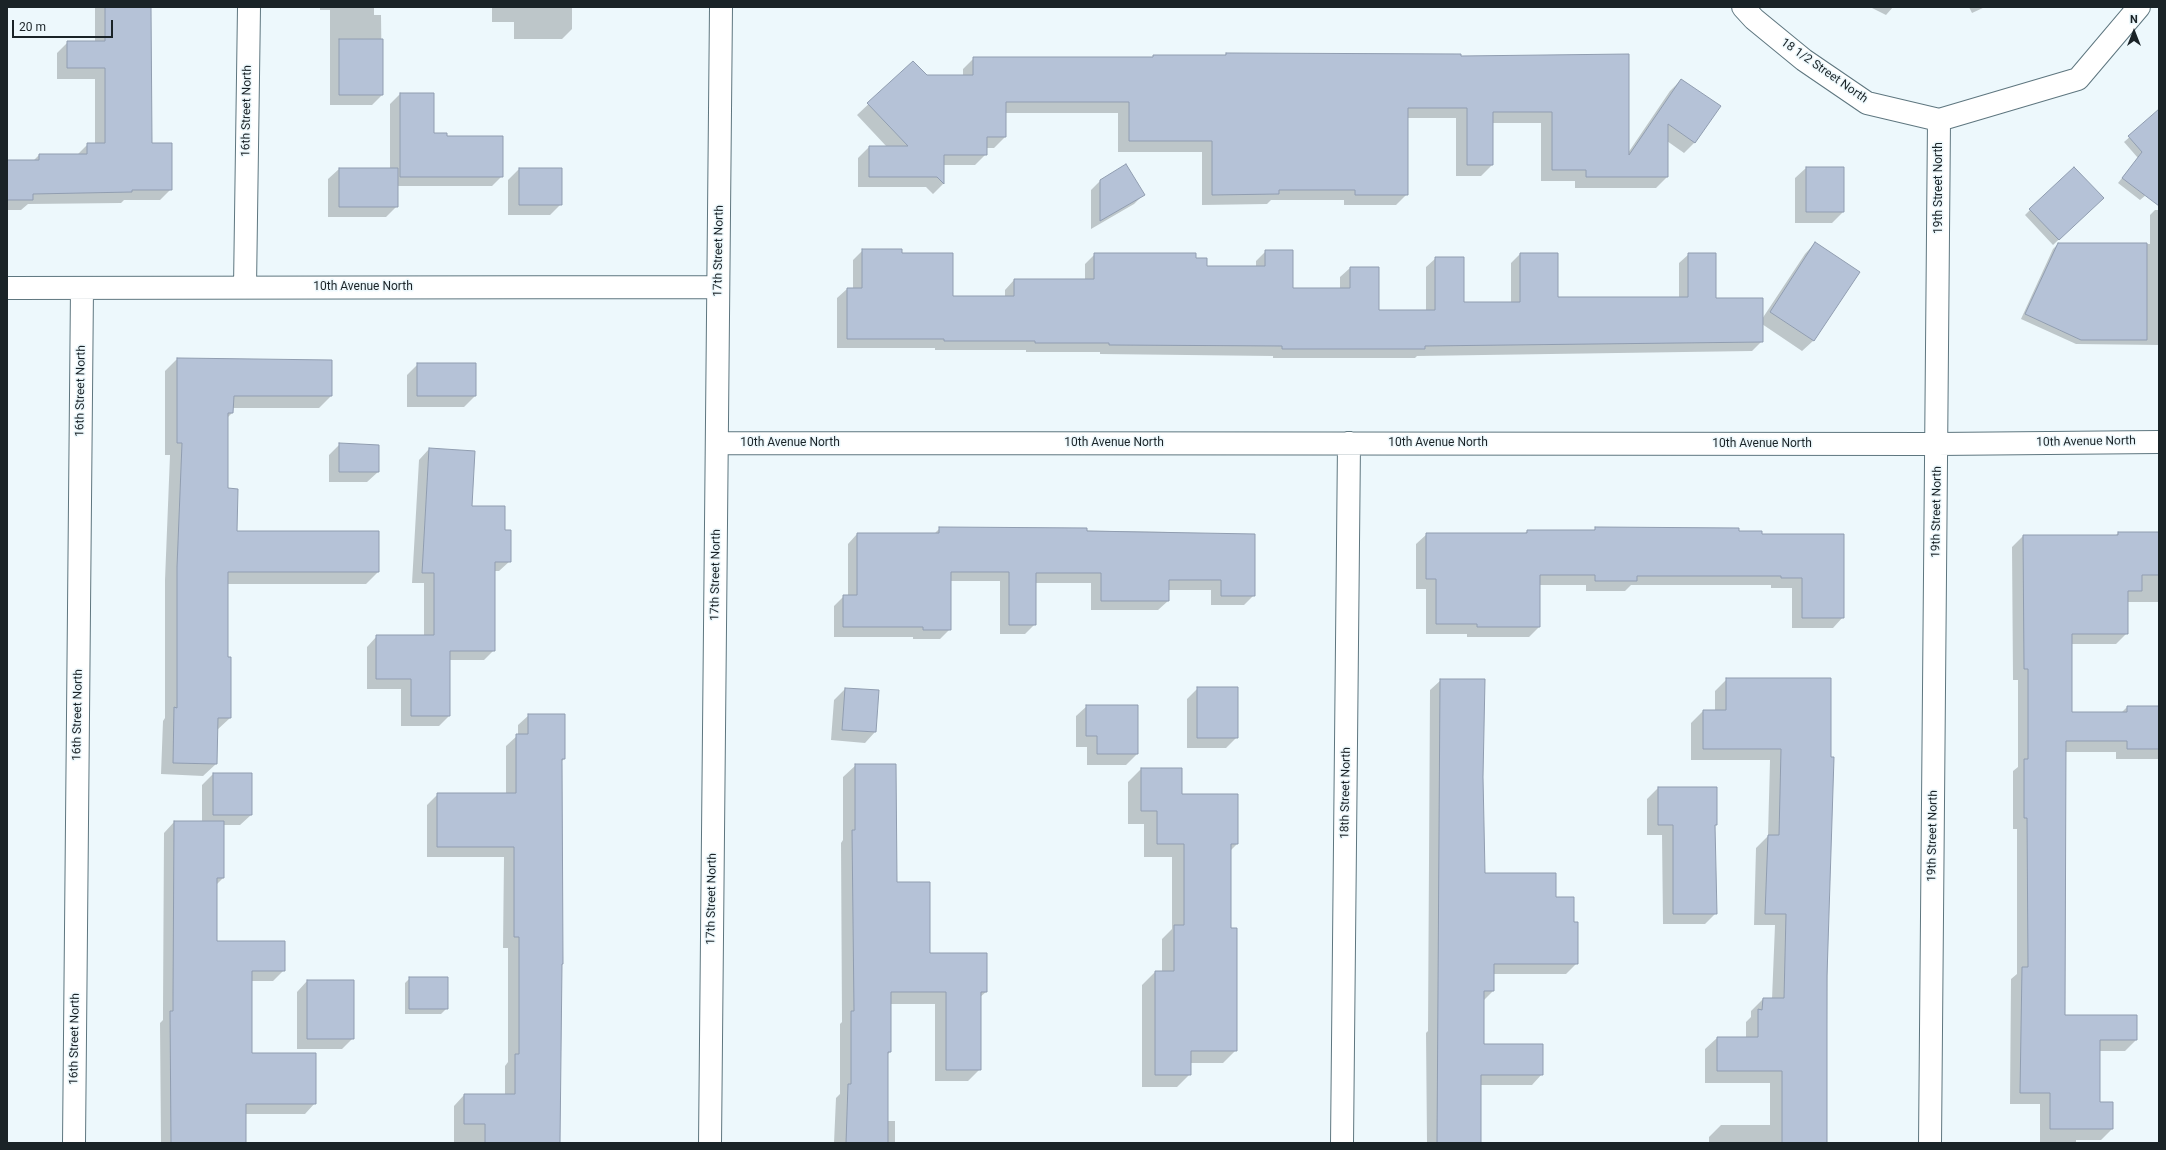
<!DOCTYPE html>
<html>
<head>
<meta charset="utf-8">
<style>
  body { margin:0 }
  #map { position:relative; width:2166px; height:1150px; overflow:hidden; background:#edf8fc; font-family:Roboto,sans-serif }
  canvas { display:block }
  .frame { position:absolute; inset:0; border:8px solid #1a2327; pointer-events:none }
  .north { position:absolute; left:2114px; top:12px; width:40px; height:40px; -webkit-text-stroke:3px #edf8fc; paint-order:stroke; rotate:0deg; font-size:11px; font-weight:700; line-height:16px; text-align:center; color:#1a2327 }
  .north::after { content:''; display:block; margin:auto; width:14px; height:18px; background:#1a2327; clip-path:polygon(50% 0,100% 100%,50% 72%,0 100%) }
  .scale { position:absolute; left:12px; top:20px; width:101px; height:18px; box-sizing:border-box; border:2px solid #1a2327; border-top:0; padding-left:5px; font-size:12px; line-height:14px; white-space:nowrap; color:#1a2327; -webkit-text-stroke:3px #edf8fc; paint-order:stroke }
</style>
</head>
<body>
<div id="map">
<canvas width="2166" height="1150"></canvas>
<div class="frame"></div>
<div class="north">N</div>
<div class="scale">20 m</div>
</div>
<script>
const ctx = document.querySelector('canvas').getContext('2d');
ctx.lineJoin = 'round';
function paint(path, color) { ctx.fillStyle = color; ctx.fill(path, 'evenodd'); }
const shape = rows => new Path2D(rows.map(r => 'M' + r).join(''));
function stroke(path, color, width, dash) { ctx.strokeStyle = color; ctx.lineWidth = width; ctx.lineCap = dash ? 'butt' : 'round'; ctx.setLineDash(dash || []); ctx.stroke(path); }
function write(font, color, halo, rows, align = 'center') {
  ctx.font = font + ' Roboto,sans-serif'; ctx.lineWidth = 3; ctx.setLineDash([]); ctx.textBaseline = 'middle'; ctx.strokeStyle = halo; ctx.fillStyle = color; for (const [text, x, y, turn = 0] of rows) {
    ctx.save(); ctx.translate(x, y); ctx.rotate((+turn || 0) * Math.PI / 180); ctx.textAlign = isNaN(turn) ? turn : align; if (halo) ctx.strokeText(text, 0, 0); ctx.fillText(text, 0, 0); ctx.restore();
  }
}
paint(shape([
  [95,7,150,7,151,144,171,189,160,200,124,200,121,203,28,204,21,210,7,210,7,161,33,161,39,155,77,155,88,144,95,144,95,79,57,79,57,53,68,42,95,42],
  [320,7,374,7,374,15,381,15,382,95,372,105,330,105,330,10,320,10],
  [492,7,572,7,572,29,562,39,514,39,514,22,492,22],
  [1870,7,1893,7,1886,15],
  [1969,7,1985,7,1972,13],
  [1226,54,1460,57,1628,153,1670,91,1681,80,1695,142,1684,153,1667,141,1667,177,1656,188,1575,188,1575,181,1541,181,1541,123,1492,123,1492,165,1481,176,1456,176,1456,118,1407,118,1407,194,1396,205,1344,205,1344,200,1271,200,1267,204,1202,205,1202,152,1118,152,1118,113,1005,113,1005,137,994,148,986,148,986,154,975,165,943,165,943,184,933,194,926,187,858,187,858,158,869,147,887,147,857,115,913,62,926,76,963,76,963,69,974,58,1152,58,1154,56,1224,56],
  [400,94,433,134,446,137,502,176,492,186,397,186,397,206,386,217,328,217,328,179,339,169,390,169,390,104],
  [2159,111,2159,184,2140,200,2118,183,2138,158,2124,142],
  [1806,168,1843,212,1832,223,1795,223,1795,178],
  [519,169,561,204,550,215,508,215,508,180],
  [1100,181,1143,195,1134,204,1091,229,1091,190],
  [2097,203,2053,245,2025,215,2030,210],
  [2155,210,2159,210,2159,345,2076,344,2021,319,2053,249,2058,244,2150,244,2150,215],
  [1815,243,1859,272,1813,341,1802,351,1762,324,1762,341,1752,351,1417,356,1415,358,1273,358,1273,356,1100,354,1100,352,1026,352,1026,350,935,350,935,348,837,348,837,298,847,289,853,289,853,260,863,250,901,254,952,297,1005,297,1005,290,1014,280,1085,280,1085,264,1095,254,1194,259,1206,267,1256,267,1256,261,1266,251,1292,289,1340,289,1340,277,1350,268,1378,311,1426,311,1426,267,1436,258,1463,303,1511,303,1511,263,1520,254,1557,298,1679,298,1679,263,1689,254,1715,299,1762,319,1805,254],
  [177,359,331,396,319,408,232,408,232,413,227,418,227,489,236,532,378,572,366,584,227,584,227,658,230,718,217,730,216,764,203,776,161,774,163,721,165,718,165,580,170,455,165,455,165,371],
  [418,364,475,396,464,407,407,407,407,375],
  [340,444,378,472,367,482,329,482,329,455],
  [429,449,471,507,504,531,510,561,499,571,494,571,494,650,484,660,449,660,449,716,439,726,401,726,401,689,367,689,367,647,377,636,424,636,424,583,412,583,419,460],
  [940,528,1168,532,1168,535,1254,595,1244,605,1211,605,1211,590,1168,590,1168,601,1158,610,1091,610,1091,583,1035,583,1035,624,1025,634,1000,634,1000,581,950,581,950,629,940,639,913,639,913,637,834,637,834,606,844,596,848,596,848,544,857,534,934,534],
  [1596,528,1738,532,1761,535,1843,617,1833,628,1792,628,1792,588,1771,588,1771,585,1631,585,1625,591,1586,591,1586,585,1539,585,1539,627,1529,637,1467,637,1467,634,1426,634,1426,589,1416,589,1416,544,1427,534,1524,534,1527,531,1593,531],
  [2118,533,2159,533,2159,602,2127,602,2127,633,2116,644,2071,644,2071,713,2121,713,2127,707,2159,707,2159,759,2116,759,2116,752,2065,752,2064,1016,2136,1016,2136,1040,2125,1051,2099,1051,2099,1103,2112,1103,2112,1129,2101,1140,2076,1140,2076,1143,2040,1143,2040,1104,2010,1104,2011,979,2017,974,2017,829,2013,829,2013,771,2018,767,2018,680,2013,680,2012,547,2023,536,2115,536],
  [1727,679,1830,679,1826,1143,1709,1143,1709,1137,1721,1125,1770,1125,1770,1083,1705,1083,1705,1049,1717,1038,1746,1038,1746,1022,1751,1017,1751,1011,1763,999,1772,999,1775,925,1754,925,1756,848,1768,836,1770,760,1691,760,1691,723,1703,711,1715,711,1715,691],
  [1441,680,1482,853,1484,874,1555,898,1573,923,1577,963,1566,974,1493,974,1493,991,1483,1001,1483,1045,1542,1074,1532,1085,1480,1085,1480,1143,1427,1143,1426,1033,1428,1031,1430,690],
  [1198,688,1237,737,1226,748,1187,748,1187,699],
  [845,689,875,732,865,743,831,740,834,700],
  [1087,706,1137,754,1126,765,1087,765,1087,747,1076,747,1076,716],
  [529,715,564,759,561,762,562,964,561,966,559,1143,454,1143,454,1106,464,1095,505,1095,505,1066,508,1062,508,948,503,948,504,857,427,857,427,805,438,794,506,794,506,746,518,735,518,725],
  [856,765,896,883,929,954,986,992,980,997,980,1069,968,1081,935,1081,935,1004,890,1004,890,1052,887,1055,887,1121,895,1121,895,1143,834,1143,836,1098,840,1094,840,1024,842,1022,841,843,843,840,843,777],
  [1141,769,1181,795,1237,844,1230,851,1230,929,1236,1050,1223,1063,1190,1063,1190,1074,1177,1087,1142,1087,1142,985,1155,972,1162,972,1162,939,1172,929,1172,857,1144,857,1144,824,1128,824,1128,782],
  [213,774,251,815,240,825,223,825,223,878,216,885,216,942,284,970,273,981,251,981,251,1054,315,1103,305,1114,245,1114,245,1143,161,1143,160,1023,163,1020,163,1007,164,833,174,822,202,822,202,785],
  [1658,788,1716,788,1714,880,1716,913,1705,924,1663,924,1662,835,1647,835,1647,799],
  [410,978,447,1008,441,1014,405,1014,405,983],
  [307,981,353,1038,342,1049,297,1049,297,992]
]), '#0003');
const building = shape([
  [105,7,151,7,152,143,172,143,172,190,132,190,132,192,33,194,33,200,7,200,7,160,39,160,39,154,87,154,87,143,105,143,105,68,67,68,67,41,105,41,105,7],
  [339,39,383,39,383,95,339,95,339,39],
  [1226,53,1461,54,1461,56,1629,54,1629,155,1681,79,1721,106,1695,143,1668,124,1668,177,1586,177,1586,170,1552,170,1552,112,1493,112,1493,165,1467,165,1467,108,1408,108,1408,195,1355,195,1355,190,1279,190,1279,194,1212,195,1212,141,1129,141,1129,102,1006,102,1006,137,987,137,987,155,944,155,944,184,937,177,869,177,869,146,908,146,867,103,913,61,927,75,973,75,973,57,1153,57,1153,55,1226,55,1226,53],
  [400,93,434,93,434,133,447,133,447,136,503,136,503,177,400,177,400,93],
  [2159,109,2159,206,2122,178,2142,152,2128,136,2159,109],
  [1126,164,1145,195,1100,221,1100,180,1126,164],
  [1806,167,1844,167,1844,212,1806,212,1806,167],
  [2074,167,2104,198,2059,240,2029,209,2074,167],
  [339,168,398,168,398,207,339,207,339,168],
  [519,168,562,168,562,205,519,205,519,168],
  [1815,242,1860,272,1814,341,1770,312,1815,242],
  [2058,243,2147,243,2147,340,2081,340,2025,314,2058,243],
  [862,249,902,249,902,253,953,253,953,296,1014,296,1014,279,1094,279,1094,253,1196,253,1196,258,1207,258,1207,266,1265,266,1265,250,1293,250,1293,288,1350,288,1350,267,1379,267,1379,310,1435,310,1435,257,1464,257,1464,302,1520,302,1520,253,1558,253,1558,297,1688,297,1688,253,1716,253,1716,298,1763,298,1763,342,1425,346,1425,349,1282,349,1282,346,1109,345,1109,343,1035,343,1035,341,944,341,944,339,847,339,847,288,862,288,862,249],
  [177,358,332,360,332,396,234,396,233,413,228,413,228,488,238,489,237,531,379,531,379,572,228,572,228,657,231,657,231,718,218,718,217,764,173,763,174,707,177,708,177,567,182,443,177,443,177,358],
  [417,363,476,363,476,396,417,396,417,363],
  [339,443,379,445,379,472,339,472,339,443],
  [429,448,475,451,472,506,505,506,505,530,511,530,511,562,495,562,495,651,450,651,450,716,411,716,411,679,376,679,376,635,434,635,434,573,422,573,429,448],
  [939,527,1087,528,1087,531,1255,534,1255,596,1221,596,1221,580,1169,580,1169,601,1101,601,1101,573,1036,573,1036,625,1009,625,1009,572,951,572,951,630,923,630,923,627,843,627,843,595,857,595,857,533,939,533,939,527],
  [1595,527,1739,528,1739,531,1762,531,1762,534,1844,534,1844,618,1802,618,1802,578,1781,578,1781,576,1637,576,1637,581,1595,581,1595,575,1540,575,1540,627,1477,627,1477,624,1436,624,1436,579,1426,579,1426,533,1527,533,1527,530,1595,530,1595,527],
  [2118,532,2159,532,2159,575,2142,575,2142,591,2128,591,2128,634,2072,634,2072,712,2127,712,2127,706,2159,706,2159,749,2127,749,2127,741,2066,741,2065,1015,2137,1015,2137,1040,2100,1040,2100,1102,2113,1102,2113,1129,2050,1129,2050,1093,2020,1093,2022,967,2028,967,2027,818,2024,818,2024,759,2028,759,2028,669,2024,669,2023,535,2118,535,2118,532],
  [1726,678,1831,678,1831,757,1834,757,1827,976,1827,1143,1782,1143,1782,1071,1717,1071,1717,1037,1758,1037,1758,1009,1762,1010,1763,998,1784,998,1786,914,1765,914,1768,835,1779,835,1781,749,1703,749,1703,710,1726,710,1726,678],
  [1440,679,1485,679,1483,777,1485,873,1556,873,1556,897,1574,897,1574,922,1578,922,1578,964,1494,964,1494,991,1484,991,1484,1044,1543,1044,1543,1075,1481,1075,1481,1143,1437,1143,1440,679],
  [1197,687,1238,687,1238,738,1197,738,1197,687],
  [845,688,879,690,876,732,842,730,845,688],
  [1086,705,1138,705,1138,754,1097,754,1097,736,1086,736,1086,705],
  [528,714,565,714,565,759,562,759,563,964,562,964,560,1143,485,1143,485,1124,464,1124,464,1094,515,1094,515,1054,519,1054,519,937,514,937,514,847,437,847,437,793,516,793,516,734,528,734,528,714],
  [855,764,896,764,897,882,930,882,930,953,987,953,987,992,981,992,981,1070,946,1070,946,992,891,992,891,1052,888,1052,888,1143,846,1143,848,1084,851,1084,851,1011,854,1011,852,830,855,830,855,764],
  [1141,768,1182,768,1182,794,1238,794,1238,844,1231,844,1231,928,1237,928,1237,1051,1191,1051,1191,1075,1155,1075,1155,971,1174,971,1174,925,1184,925,1184,844,1157,844,1157,811,1141,811,1141,768],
  [213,773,252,773,252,815,213,815,213,773],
  [1658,787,1717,787,1717,825,1715,825,1717,914,1673,914,1673,825,1658,825,1658,787],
  [174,821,224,821,224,878,217,878,217,941,285,941,285,971,252,971,252,1053,316,1053,316,1104,246,1104,246,1143,171,1143,170,1011,173,1011,173,996,174,821],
  [409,977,448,977,448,1009,409,1009,409,977],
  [307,980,354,980,354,1039,307,1039,307,980]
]);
paint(building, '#b5c2d7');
stroke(building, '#909db0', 1);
const minor = shape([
  [1743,7,1754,19,1804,60,1867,103,1939,120,2078,79,2139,7],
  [245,287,249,7],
  [7,288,718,287],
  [717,443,1937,444,2159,442],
  [74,1143,82,288],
  [710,1143,721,7],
  [1342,1143,1349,443],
  [1930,1143,1939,120]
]);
stroke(minor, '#5e767f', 24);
stroke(minor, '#fff', 22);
write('12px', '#1a2327', '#edf8fc', [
  ["18 1/2 Street North",1824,71,35],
  ["16th Street North",247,111,-89],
  ["19th Street North",1939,188,-90],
  ["17th Street North",719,251,-89],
  ["10th Avenue North",363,287],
  ["16th Street North",81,391,-89],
  ["10th Avenue North",2086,442,-1],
  ["10th Avenue North",790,443],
  ["10th Avenue North",1114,443],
  ["10th Avenue North",1438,443],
  ["10th Avenue North",1762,444],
  ["19th Street North",1937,512,-89],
  ["17th Street North",716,575,-89],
  ["16th Street North",78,715,-89],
  ["18th Street North",1346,793,-89],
  ["19th Street North",1933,836,-89],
  ["17th Street North",712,899,-89],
  ["16th Street North",75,1039,-89]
]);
</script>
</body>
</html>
